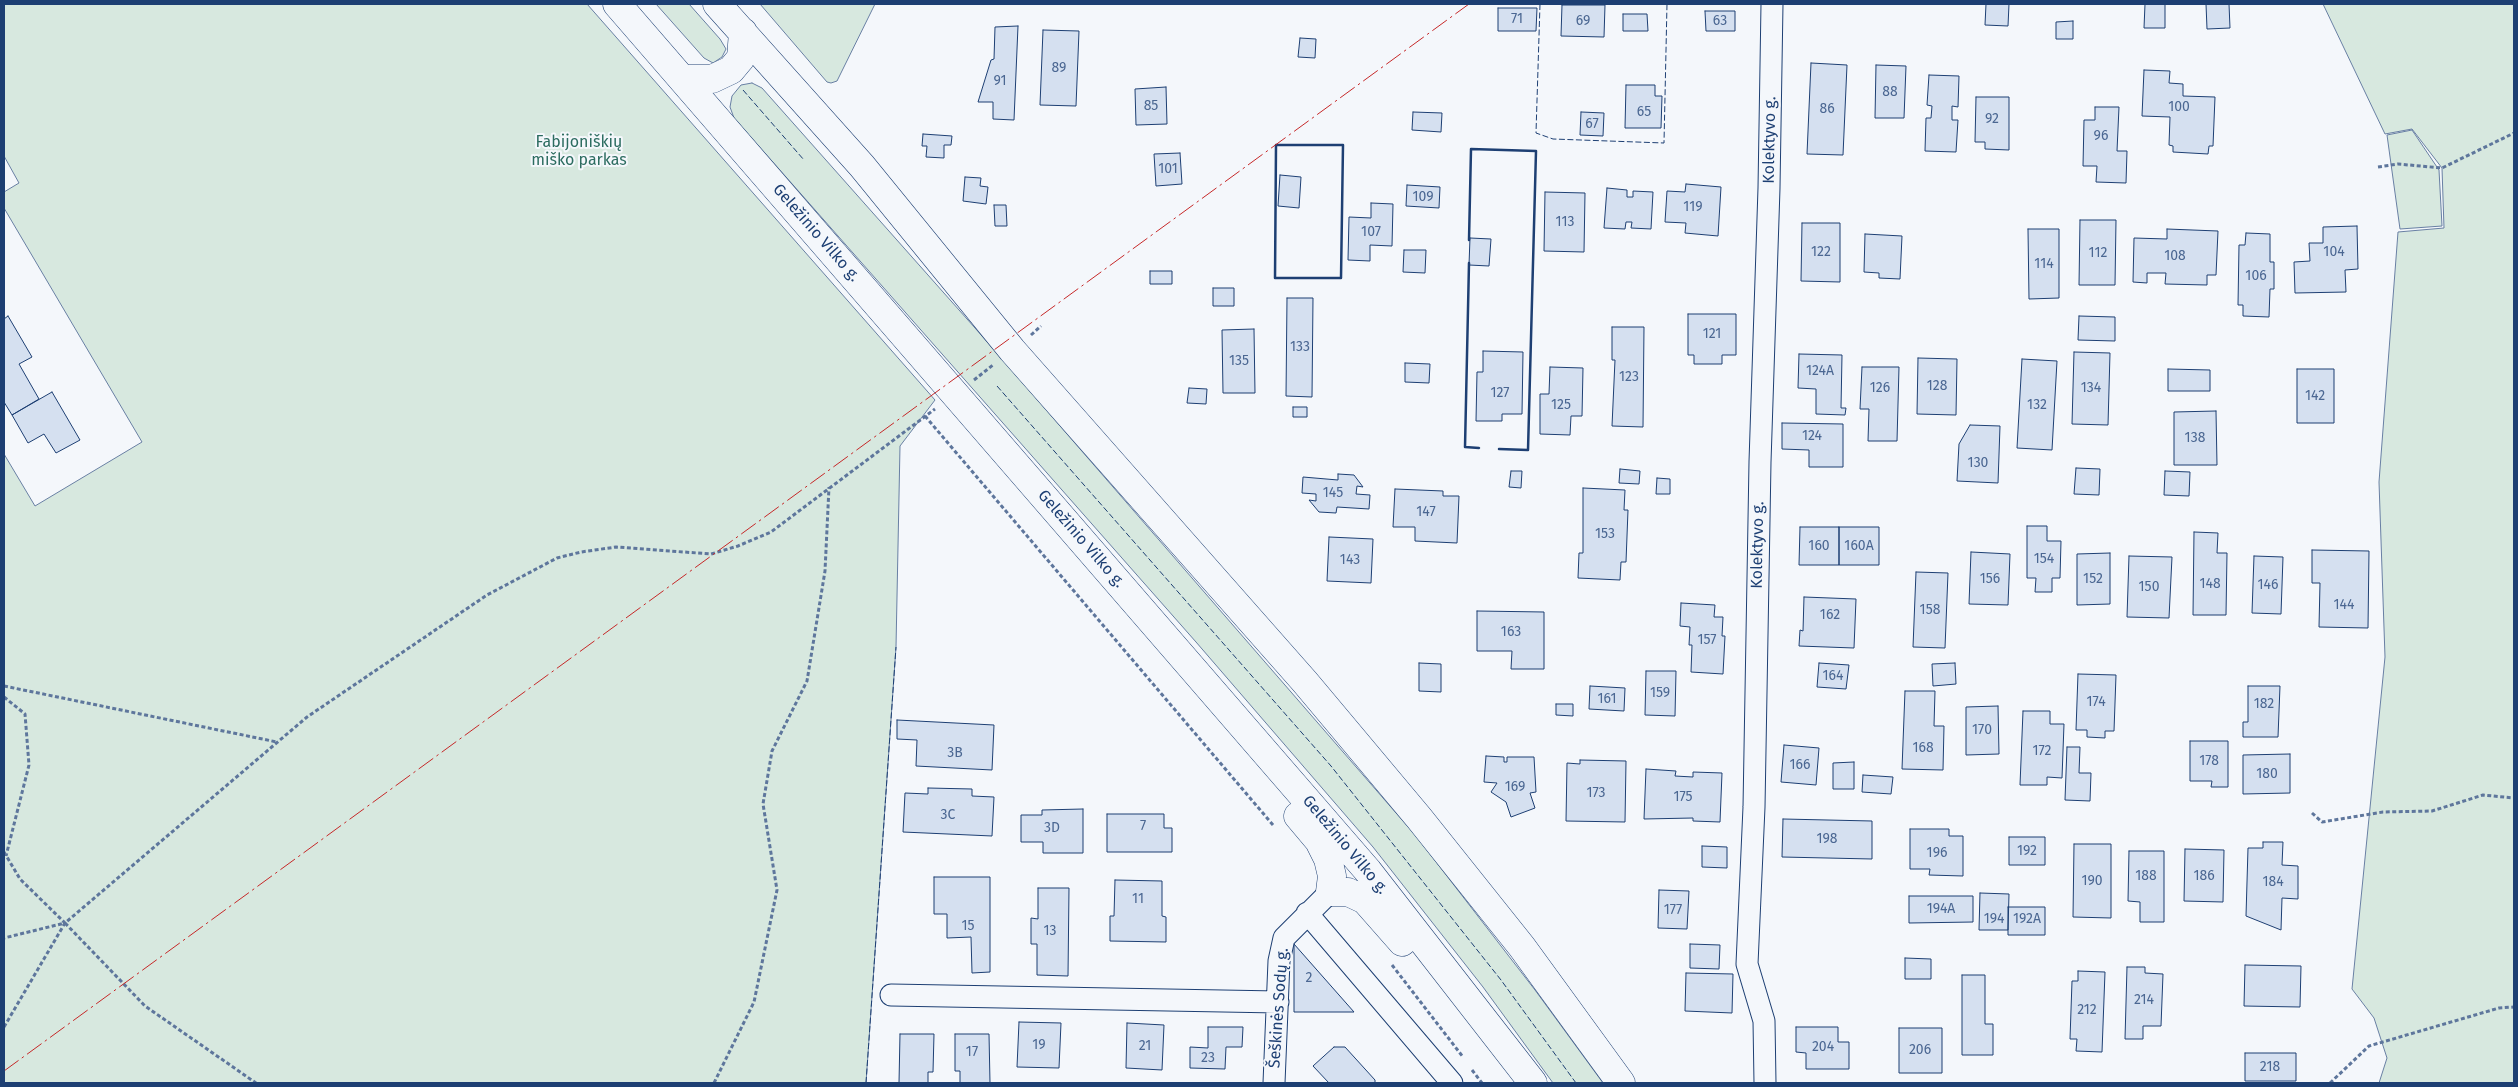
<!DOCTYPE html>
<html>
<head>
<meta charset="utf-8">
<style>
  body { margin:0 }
  #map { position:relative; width:2518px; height:1087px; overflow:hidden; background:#f4f7fb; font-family:"Fira Sans",sans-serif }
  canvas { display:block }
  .frame { position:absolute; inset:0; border:5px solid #1d3f73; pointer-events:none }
</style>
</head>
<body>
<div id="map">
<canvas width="2518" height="1087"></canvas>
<div class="frame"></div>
</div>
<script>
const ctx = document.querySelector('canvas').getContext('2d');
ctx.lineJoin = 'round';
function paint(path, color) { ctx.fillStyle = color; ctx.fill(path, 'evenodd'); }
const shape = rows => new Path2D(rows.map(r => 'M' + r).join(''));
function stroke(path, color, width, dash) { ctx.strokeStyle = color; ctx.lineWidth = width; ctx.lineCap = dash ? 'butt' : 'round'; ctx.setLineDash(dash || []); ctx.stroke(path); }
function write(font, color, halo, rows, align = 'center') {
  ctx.font = font + ' "Fira Sans",sans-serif'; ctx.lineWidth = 4; ctx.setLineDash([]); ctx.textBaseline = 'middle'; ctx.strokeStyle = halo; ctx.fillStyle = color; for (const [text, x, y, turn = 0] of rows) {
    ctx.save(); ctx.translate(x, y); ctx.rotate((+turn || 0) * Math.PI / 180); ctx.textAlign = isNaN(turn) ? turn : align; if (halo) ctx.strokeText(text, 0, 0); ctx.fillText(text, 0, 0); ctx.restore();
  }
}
const green = shape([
  [4,4,587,4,935,400,900,446,896,647,866,1083,4,1083,4,454,35,506,142,442,4,208,4,192,19,183,4,156,4,4],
  [656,4,689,4,720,39,726,49,722,57,713,63,704,58,656,4],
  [760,4,875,4,837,81,831,83,827,82,760,4],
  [2323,4,2514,4,2514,1083,2379,1083,2387,1058,2374,1018,2352,989,2385,657,2379,482,2398,232,2444,228,2442,168,2412,129,2385,134,2323,4],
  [752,83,762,88,975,328,1416,836,1535,990,1603,1083,1553,1083,1483,987,1373,847,1196,642,734,118,730,107,732,96,741,85,752,83],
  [2412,130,2439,170,2442,226,2400,229,2387,135,2412,130]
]);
paint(green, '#d7e8df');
stroke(green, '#687fa3', 1);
const building = shape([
  [1986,4,2009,4,2008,26,1985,25,1986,4],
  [2145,4,2165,4,2165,28,2144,28,2145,4],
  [2206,4,2229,4,2230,28,2207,29,2206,4],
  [1562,5,1605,5,1604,37,1561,36,1562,5],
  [1498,8,1537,8,1536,31,1498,31,1498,8],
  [1705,11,1735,11,1735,31,1706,31,1705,11],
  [1623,14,1647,14,1648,31,1623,31,1623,14],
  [2073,21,2073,39,2056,39,2056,22,2073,21],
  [1018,26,1014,120,993,119,993,102,978,102,991,60,994,59,995,27,1018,26],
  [1043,30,1079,31,1076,106,1040,105,1043,30],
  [1300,38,1316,39,1315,58,1298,57,1300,38],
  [1811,63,1847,65,1843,155,1807,154,1811,63],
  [1876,65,1906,66,1904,118,1875,118,1876,65],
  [2144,70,2170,71,2169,83,2183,84,2183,96,2215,97,2213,146,2209,146,2208,154,2173,152,2173,146,2169,145,2170,117,2142,116,2144,70],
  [1929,75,1959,76,1958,107,1952,106,1952,120,1958,120,1956,152,1925,151,1926,118,1931,118,1932,106,1927,105,1929,75],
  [1626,85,1655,85,1655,96,1662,96,1661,128,1625,128,1626,85],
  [1166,87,1167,124,1136,125,1135,89,1166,87],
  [1976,97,2009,97,2009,150,1985,149,1985,142,1975,142,1976,97],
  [2095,107,2119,107,2117,151,2127,151,2126,183,2096,182,2097,166,2083,166,2084,120,2095,120,2095,107],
  [1413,112,1442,113,1441,132,1412,130,1413,112],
  [1581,112,1604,113,1603,136,1580,135,1581,112],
  [923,134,952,136,951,145,944,145,944,158,926,157,927,146,922,146,923,134],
  [1180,153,1182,184,1156,186,1154,154,1180,153],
  [1280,175,1301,177,1299,208,1278,206,1280,175],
  [965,177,981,178,980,186,988,187,986,204,963,201,965,177],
  [1686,184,1721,187,1718,236,1685,233,1686,223,1665,222,1667,191,1685,192,1686,184],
  [1407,185,1440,187,1439,208,1406,206,1407,185],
  [1607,188,1627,190,1627,197,1633,197,1633,191,1653,192,1651,229,1631,228,1632,222,1626,222,1625,229,1604,228,1607,188],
  [1545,192,1585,193,1584,252,1544,251,1545,192],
  [1371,203,1393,204,1392,246,1370,245,1370,261,1348,260,1349,217,1371,218,1371,203],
  [994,205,1006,205,1007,226,995,226,994,205],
  [2080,220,2116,220,2115,285,2079,285,2080,220],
  [1802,223,1840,223,1840,282,1801,281,1802,223],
  [2357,226,2358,269,2345,270,2346,292,2295,293,2294,262,2310,261,2309,243,2323,243,2323,227,2357,226],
  [2028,229,2059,229,2059,298,2029,299,2028,229],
  [2167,229,2218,231,2216,275,2207,275,2207,285,2165,284,2166,273,2147,273,2147,283,2133,282,2134,238,2167,239,2167,229],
  [2246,233,2270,234,2270,262,2274,262,2274,289,2270,289,2269,317,2243,316,2243,305,2238,305,2239,245,2245,245,2246,233],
  [1865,234,1902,236,1900,279,1879,278,1879,273,1864,272,1865,234],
  [1470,238,1491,239,1489,266,1469,265,1470,238],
  [1404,250,1426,250,1425,273,1403,272,1404,250],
  [1150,271,1172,271,1172,284,1150,284,1150,271],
  [1213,288,1234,288,1234,306,1213,306,1213,288],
  [1287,298,1313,298,1312,397,1286,396,1287,298],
  [1688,314,1736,314,1736,355,1722,355,1722,364,1694,364,1694,355,1688,355,1688,314],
  [8,316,32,357,19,364,39,399,12,415,4,402,4,319,8,316],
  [2079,316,2115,317,2115,341,2078,340,2079,316],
  [1612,327,1644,327,1643,427,1612,426,1615,360,1612,360,1612,327],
  [1254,329,1255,393,1223,393,1222,330,1254,329],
  [1483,351,1523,352,1522,414,1502,414,1502,421,1476,421,1477,372,1483,372,1483,351],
  [2074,352,2110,353,2108,425,2072,424,2074,352],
  [1799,354,1842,355,1841,408,1846,408,1845,415,1816,414,1816,389,1798,388,1799,354],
  [1918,358,1957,359,1956,415,1917,414,1918,358],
  [2022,359,2057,361,2052,450,2017,448,2022,359],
  [1405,363,1430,364,1429,383,1405,382,1405,363],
  [1550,367,1583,368,1582,416,1571,416,1570,435,1540,434,1540,394,1549,394,1550,367],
  [1862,367,1899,367,1897,441,1868,441,1869,409,1860,409,1862,367],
  [2168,369,2210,370,2210,391,2168,391,2168,369],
  [2297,369,2334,369,2334,423,2297,423,2297,369],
  [1189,388,1207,389,1206,404,1187,403,1189,388],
  [52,392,80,440,56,453,44,434,28,443,12,415,52,392],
  [1293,407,1307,407,1307,417,1293,417,1293,407],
  [2216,411,2217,465,2174,465,2174,412,2216,411],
  [1782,423,1843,424,1843,467,1809,467,1809,450,1782,449,1782,423],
  [1970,425,2000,426,1998,483,1957,481,1959,444,1970,425],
  [2076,468,2100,469,2099,495,2074,494,2076,468],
  [1620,469,1640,471,1639,484,1619,483,1620,469],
  [1511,471,1522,471,1521,488,1509,487,1511,471],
  [2165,471,2190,472,2189,496,2164,495,2165,471],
  [1338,474,1354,475,1363,487,1357,486,1356,494,1370,495,1369,509,1337,507,1336,513,1319,512,1309,500,1316,501,1316,494,1302,493,1303,477,1338,480,1338,474],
  [1657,478,1670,479,1670,494,1656,494,1657,478],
  [1583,488,1625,490,1624,510,1628,510,1626,562,1621,562,1620,580,1578,578,1579,553,1583,553,1583,488],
  [1395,489,1443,491,1443,496,1459,496,1457,543,1415,541,1415,527,1393,527,1395,489],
  [2027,526,2047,526,2047,541,2061,541,2060,578,2052,578,2052,592,2035,592,2036,578,2027,578,2027,526],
  [1800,527,1839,527,1839,565,1799,565,1800,527],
  [1839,527,1879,527,1879,565,1839,565,1839,527],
  [2194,532,2218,533,2217,553,2227,553,2226,615,2193,615,2194,532],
  [1329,537,1373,539,1371,583,1327,581,1329,537],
  [2312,550,2369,551,2368,628,2319,627,2320,583,2312,583,2312,550],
  [1971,552,2010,554,2008,605,1969,604,1971,552],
  [2110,553,2110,604,2077,605,2077,554,2110,553],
  [2129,556,2172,557,2169,618,2127,617,2129,556],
  [2254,556,2283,557,2281,614,2252,613,2254,556],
  [1916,572,1948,573,1945,648,1913,647,1916,572],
  [1804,597,1856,599,1854,648,1799,646,1800,630,1803,631,1804,597],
  [1681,603,1715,605,1714,617,1723,617,1722,636,1725,636,1723,674,1691,672,1692,645,1689,645,1690,627,1680,626,1681,603],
  [1477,611,1544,612,1544,669,1511,669,1512,651,1477,651,1477,611],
  [1419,663,1441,664,1441,692,1419,691,1419,663],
  [1819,663,1849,665,1846,689,1817,687,1819,663],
  [1955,663,1956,684,1933,686,1932,664,1955,663],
  [1646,671,1676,671,1675,716,1645,715,1646,671],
  [2078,674,2116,675,2114,731,2105,731,2105,738,2087,737,2087,730,2076,730,2078,674],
  [1590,686,1625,688,1624,711,1589,709,1590,686],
  [2248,686,2280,686,2278,737,2243,737,2243,722,2248,722,2248,686],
  [1905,691,1935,691,1934,726,1944,726,1943,770,1902,769,1905,691],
  [1556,704,1573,704,1573,716,1556,715,1556,704],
  [1998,706,1999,754,1966,755,1966,707,1998,706],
  [2023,711,2050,711,2050,724,2064,724,2062,778,2047,777,2047,785,2020,785,2023,711],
  [897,720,994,725,992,770,916,766,917,740,897,739,897,720],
  [2190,741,2228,741,2228,787,2211,787,2212,781,2190,781,2190,741],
  [1784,745,1819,748,1816,785,1781,782,1784,745],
  [2067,747,2080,747,2079,773,2091,773,2090,801,2065,800,2067,747],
  [2290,754,2290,793,2243,794,2243,755,2290,754],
  [1486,756,1504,757,1504,762,1507,762,1507,757,1534,757,1536,792,1530,793,1535,808,1511,817,1506,802,1491,792,1497,783,1484,782,1486,756],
  [1580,760,1626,761,1625,822,1566,821,1567,763,1580,764,1580,760],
  [1854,762,1854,789,1833,789,1833,763,1854,762],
  [1646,769,1676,771,1675,776,1693,777,1693,772,1722,773,1720,822,1693,821,1693,818,1644,819,1646,769],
  [1863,775,1893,777,1891,794,1862,792,1863,775],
  [928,788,972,789,972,796,994,797,992,836,903,832,905,793,928,794,928,788],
  [1083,809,1083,853,1043,853,1043,842,1021,842,1021,815,1042,815,1042,810,1083,809],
  [1107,814,1164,814,1164,828,1172,828,1172,852,1107,852,1107,814],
  [1783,819,1872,821,1872,859,1782,857,1783,819],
  [1910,829,1949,829,1949,836,1963,836,1963,876,1929,875,1930,869,1910,869,1910,829],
  [2009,837,2045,837,2045,865,2009,865,2009,837],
  [2263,842,2283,842,2282,865,2298,866,2298,899,2282,898,2281,930,2246,916,2248,848,2263,848,2263,842],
  [2074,844,2111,844,2111,918,2073,917,2074,844],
  [1702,846,1727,847,1727,868,1702,867,1702,846],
  [2185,849,2224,850,2223,902,2184,901,2185,849],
  [2129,851,2164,851,2164,922,2140,922,2140,902,2128,901,2129,851],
  [934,877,990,877,990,972,972,973,971,937,947,938,947,914,934,914,934,877],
  [1115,880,1162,881,1162,916,1166,917,1166,942,1110,941,1110,916,1114,916,1115,880],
  [1038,888,1069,888,1068,976,1037,975,1037,944,1031,944,1031,918,1038,919,1038,888],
  [1659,890,1689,891,1687,929,1658,928,1659,890],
  [1980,893,2009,894,2008,930,1979,930,1980,893],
  [1909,896,1973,896,1973,922,1909,923,1909,896],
  [2008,907,2045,907,2045,935,2008,935,2008,907],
  [1294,944,1354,1012,1294,1012,1294,944],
  [1690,944,1720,945,1719,969,1690,968,1690,944],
  [1905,958,1931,959,1931,979,1905,979,1905,958],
  [2245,965,2301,966,2300,1007,2244,1006,2245,965],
  [2127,967,2145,967,2145,973,2163,974,2161,1026,2143,1026,2143,1039,2125,1039,2127,967],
  [2078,971,2105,972,2102,1052,2076,1051,2077,1039,2070,1039,2072,981,2078,981,2078,971],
  [1686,973,1733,974,1732,1013,1685,1011,1686,973],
  [1962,975,1985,975,1985,1024,1993,1024,1993,1055,1962,1055,1962,975],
  [1019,1022,1061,1023,1059,1068,1017,1067,1019,1022],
  [1127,1023,1164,1025,1162,1070,1126,1068,1127,1023],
  [1208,1027,1243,1027,1242,1047,1226,1047,1225,1069,1190,1068,1190,1047,1208,1048,1208,1027],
  [1796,1027,1838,1027,1838,1042,1849,1042,1849,1069,1806,1069,1806,1053,1796,1052,1796,1027],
  [1899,1028,1942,1028,1942,1073,1899,1073,1899,1028],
  [900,1034,934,1034,933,1072,928,1072,928,1083,899,1083,900,1034],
  [955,1034,989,1034,990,1083,960,1083,960,1071,955,1071,955,1034],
  [1334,1047,1345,1047,1375,1080,1375,1083,1329,1083,1313,1066,1334,1047],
  [2245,1053,2296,1053,2296,1081,2245,1081,2245,1053]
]);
paint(building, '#d5e0f0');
stroke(building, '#1d3f73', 1);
const minor = shape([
  [1307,913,1452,1083],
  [891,995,1278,1002],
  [1274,1083,1279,961,1284,938,1330,892],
  [1765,1083,1764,1021,1747,964,1754,807,1760,462,1769,188,1772,4]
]);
const trunk = shape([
  [617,4,1368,871,1533,1083],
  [717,4,862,166,1012,350,1305,682,1419,818,1522,947,1621,1083],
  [683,79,712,79,731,70,741,58,743,32],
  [1298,816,1319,841,1328,859,1332,876,1330,892,1348,892,1365,900,1402,942]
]);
stroke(minor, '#1d3f73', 23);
stroke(trunk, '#1d3f73', 29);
stroke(shape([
  [2378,167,2398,164,2442,168,2514,133],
  [1031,335,1041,326],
  [974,380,993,365],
  [925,416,1273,825],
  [4,686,277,742],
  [4,697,25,714,29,765,6,856],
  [2312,813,2322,822,2383,812,2432,811,2483,795,2514,798],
  [4,852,20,879,65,923,4,938],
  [65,923,145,1006,256,1083],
  [1392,965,1463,1057],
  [4,1027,65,923,307,717,487,595,557,558,581,552,616,547,711,554,738,546,771,532,935,409],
  [1472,1070,1482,1083],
  [714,1083,754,1002,777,890,763,804,772,751,807,681,825,571,829,487],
  [2330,1083,2369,1046,2499,1008,2514,1007]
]), '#5e769c', 3, [4, 2.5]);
stroke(minor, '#f4f7fb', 21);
stroke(trunk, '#f4f7fb', 28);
stroke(shape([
  [1540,4,1536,133,1553,139,1664,143,1667,4],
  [743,90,804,160],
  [997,386,1331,766,1501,980,1576,1083],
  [866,1083,896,647]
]), '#1d3f73', 1, [6, 2.5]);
stroke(shape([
  [1276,145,1343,145,1341,278,1275,278,1276,145],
  [1469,240,1471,149,1536,151,1528,450,1499,449],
  [1469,263,1465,447,1479,448]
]), '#1d3f73', 2.5);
stroke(shape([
  [4,1071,1469,4]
]), '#c62828', 1, [18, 4, 2.5, 4]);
write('14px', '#4b6792', null, [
  ["71",1517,19],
  ["69",1583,21],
  ["63",1720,21],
  ["89",1059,68],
  ["91",1000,81],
  ["88",1890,92],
  ["85",1151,106],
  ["100",2179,107],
  ["86",1827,109],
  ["65",1644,112],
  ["92",1992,119],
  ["67",1592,124],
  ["96",2101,136],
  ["101",1168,169],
  ["109",1423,197],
  ["119",1693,207],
  ["113",1565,222],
  ["107",1371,232],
  ["122",1821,252],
  ["104",2334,252],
  ["112",2098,253],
  ["108",2175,256],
  ["114",2044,264],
  ["106",2256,276],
  ["121",1712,334],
  ["133",1300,347],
  ["135",1239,361],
  ["124A",1820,371],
  ["123",1629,377],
  ["128",1937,386],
  ["126",1880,388],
  ["134",2091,388],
  ["127",1500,393],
  ["142",2315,396],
  ["125",1561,405],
  ["132",2037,405],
  ["124",1812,436],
  ["138",2195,438],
  ["130",1978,463],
  ["145",1333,493],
  ["147",1426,512],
  ["153",1605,534],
  ["160",1819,546],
  ["160A",1859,546],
  ["154",2044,559],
  ["143",1350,560],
  ["156",1990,579],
  ["152",2093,579],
  ["148",2210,584],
  ["146",2268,585],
  ["150",2149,587],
  ["144",2344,605],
  ["158",1930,610],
  ["162",1830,615],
  ["163",1511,632],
  ["157",1707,640],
  ["164",1833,676],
  ["159",1660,693],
  ["161",1607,699],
  ["174",2096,702],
  ["182",2264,704],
  ["170",1982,730],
  ["168",1923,748],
  ["172",2042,751],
  ["3B",955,753],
  ["178",2209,761],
  ["166",1800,765],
  ["180",2267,774],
  ["169",1515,787],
  ["173",1596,793],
  ["175",1683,797],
  ["3C",948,815],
  ["7",1143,826],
  ["3D",1052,828],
  ["198",1827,839],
  ["192",2027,851],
  ["196",1937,853],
  ["188",2146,876],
  ["186",2204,876],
  ["190",2092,881],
  ["184",2273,882],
  ["11",1138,899],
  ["194A",1941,909],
  ["177",1673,910],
  ["194",1994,919],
  ["192A",2027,919],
  ["15",968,926],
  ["13",1050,931],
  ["2",1309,978],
  ["214",2144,1000],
  ["212",2087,1010],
  ["19",1039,1045],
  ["21",1145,1046],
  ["204",1823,1047],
  ["206",1920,1050],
  ["17",972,1052],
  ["23",1208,1058],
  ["218",2270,1067]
]);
write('16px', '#1d3f73', '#f4f7fb', [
  ["Kolektyvo g.",1770,140,-89],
  ["Geležinio Vilko g.",816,233,49],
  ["Geležinio Vilko g.",1081,539,49],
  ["Kolektyvo g.",1758,545,-89],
  ["Geležinio Vilko g.",1345,845,50],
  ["Šeškinės Sodų g.",1279,1008,-86]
]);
write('16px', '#2c6c60', '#f4f7fb', [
  ["Fabijoniškių",579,143],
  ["miško parkas",579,161]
]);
</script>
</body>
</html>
